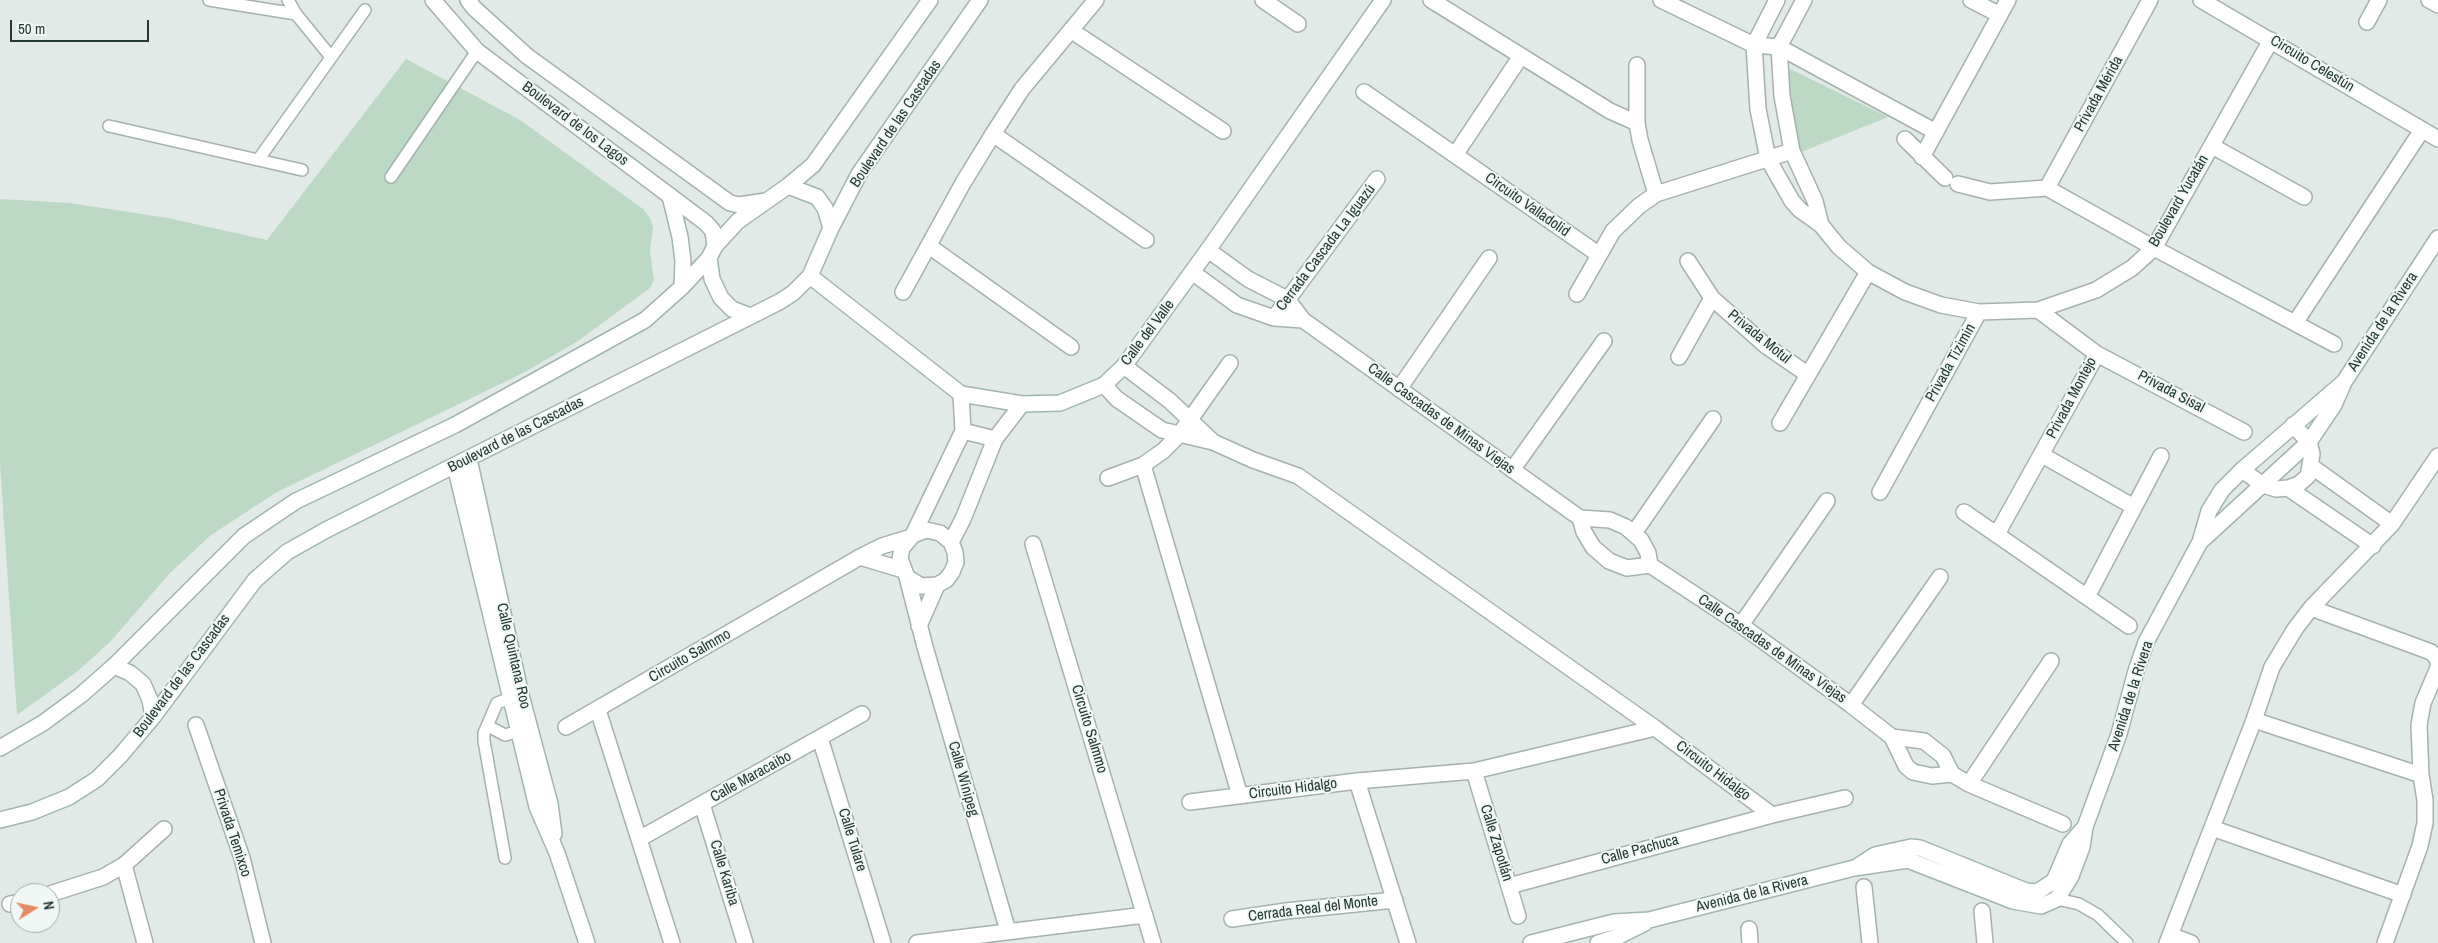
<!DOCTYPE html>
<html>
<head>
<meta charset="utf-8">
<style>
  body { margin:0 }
  #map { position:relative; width:2438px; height:943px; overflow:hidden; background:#e1eae6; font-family:"Archivo Narrow",sans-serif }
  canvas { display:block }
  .north { position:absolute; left:10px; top:883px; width:50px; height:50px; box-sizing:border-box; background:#f1f7f4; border:1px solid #9faba7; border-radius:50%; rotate:80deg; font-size:14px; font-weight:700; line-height:20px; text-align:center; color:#233934 }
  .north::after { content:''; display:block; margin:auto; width:18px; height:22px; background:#e48b65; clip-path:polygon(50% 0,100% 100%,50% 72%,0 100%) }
  .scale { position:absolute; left:10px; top:20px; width:139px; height:22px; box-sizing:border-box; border:2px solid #233934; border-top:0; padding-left:6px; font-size:15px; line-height:18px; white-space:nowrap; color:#233934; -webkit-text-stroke:4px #f1f7f4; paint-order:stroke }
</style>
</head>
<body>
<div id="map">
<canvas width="2438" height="943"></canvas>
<div class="north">N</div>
<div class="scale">50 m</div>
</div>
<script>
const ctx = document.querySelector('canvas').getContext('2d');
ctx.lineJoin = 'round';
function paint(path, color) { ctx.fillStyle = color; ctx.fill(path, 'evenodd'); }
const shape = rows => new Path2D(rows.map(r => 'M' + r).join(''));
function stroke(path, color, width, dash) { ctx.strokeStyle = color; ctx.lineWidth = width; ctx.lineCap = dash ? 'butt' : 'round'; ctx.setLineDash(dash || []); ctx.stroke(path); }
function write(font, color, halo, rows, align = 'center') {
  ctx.font = font + ' "Archivo Narrow",sans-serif'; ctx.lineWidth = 4; ctx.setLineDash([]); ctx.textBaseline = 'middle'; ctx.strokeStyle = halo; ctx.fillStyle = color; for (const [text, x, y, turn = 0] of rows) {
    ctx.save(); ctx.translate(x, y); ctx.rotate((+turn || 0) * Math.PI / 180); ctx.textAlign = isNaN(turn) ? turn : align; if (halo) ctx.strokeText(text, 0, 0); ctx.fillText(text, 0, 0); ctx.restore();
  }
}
paint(shape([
  [406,59,520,120,643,209,650,218,653,228,650,250,654,280,650,288,578,341,521,374,277,492,211,535,170,573,110,642,78,671,17,715,0,464,0,199,70,203,168,218,267,240],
  [1782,65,1888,117,1789,157]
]), '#bcd9c5');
const lane = shape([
  [209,0,296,14],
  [288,0,296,14,331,57],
  [109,126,302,170],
  [258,160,365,10],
  [391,177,477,51],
  [488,726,505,735,526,729],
  [505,858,484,741,484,733,497,703,517,696],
  [2057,899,2079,904,2098,915,2127,943]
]);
const street = shape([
  [433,0,477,51,706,223,713,231,715,246],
  [468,0,474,8,527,56,730,203,739,205,766,201],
  [1263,0,1298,24],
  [1431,0,1610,111,1637,123],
  [1661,0,1754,45,1779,47,1936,132],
  [1777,0,1754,45,1758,109,1768,159,1792,201,1800,210,1821,225,1839,247,1868,272,1905,292,1941,305,1979,312,2038,310,2096,290,2132,268,2154,248,2271,40],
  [1804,0,1779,47,1782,96,1792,151,1815,201,1821,225],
  [1971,0,2000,15],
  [2201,0,2438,139],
  [2429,0,2438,5],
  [2367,22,2379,0],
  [1072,31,1223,131],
  [1637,65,1637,123,1640,140,1656,194],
  [1364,92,1598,254],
  [993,134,1146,240],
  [1905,139,1945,178],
  [2212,146,2304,197],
  [1455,155,1521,56],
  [1922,157,2008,0],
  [1958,184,1990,192,2047,188,2154,248,2334,344],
  [2047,188,2150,0],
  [929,246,1071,347],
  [1208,250,1248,279,1287,299,1303,320,1580,518,1584,532,1593,547,1609,561,1627,568,1650,565,1741,625,1851,705,1892,737,1906,766,1913,772,1932,776,1952,774],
  [1688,261,1712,298,1765,345,1807,374],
  [1192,272,1237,305,1274,318,1303,320],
  [903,292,963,183,993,134,1022,89,1096,0],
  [1577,294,1613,231,1639,206,1656,194,1792,151],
  [2038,310,2097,354,2244,432],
  [1274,318,1377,179],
  [2295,323,2422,130],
  [1679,357,1712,298],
  [1124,366,1170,401,1213,442],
  [1104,385,1117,399,1162,430,1213,442,1253,460,1298,476,1655,728,1772,815],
  [1399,389,1489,258],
  [1780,423,1868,272],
  [963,431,995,439],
  [2042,455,2134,507],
  [1143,465,1240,796],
  [2311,466,2392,524],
  [1512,470,1604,341],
  [2242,470,2263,485,2276,489,2288,488,2299,484,2308,476,2312,454,2309,442,2293,425],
  [1108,478,1143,465,1163,451,1179,435,1230,363],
  [2288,488,2373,546],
  [1880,492,1979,312],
  [1964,512,2129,626],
  [1580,518,1610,520,1626,527,1641,540,1648,553,1650,565],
  [1634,533,1713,419],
  [1997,534,2097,354],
  [913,535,926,530,940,533,951,542,955,552,956,562,952,572,946,580,937,585,921,586,907,577,900,559,902,548,913,535,963,431,961,394],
  [951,542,963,519,995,439,1022,404],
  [1033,544,1153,943],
  [860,557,903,570],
  [907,577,925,647,1008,931],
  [2087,597,2161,456],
  [2311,608,2431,652,2437,658,2438,663],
  [1741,625,1827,501],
  [919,626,937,585],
  [1851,705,1940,577],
  [598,710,672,943],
  [2254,720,2421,775],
  [196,725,242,858,263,943],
  [566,727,860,557,882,546,908,538],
  [1892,737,1924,741,1943,756,1952,774,1969,784,2063,824],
  [820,738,883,943],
  [1474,771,1518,916],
  [1357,781,1408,943],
  [1969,784,2051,661],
  [1190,802,1357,781,1474,771,1655,728],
  [702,804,745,943],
  [2212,828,2403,895],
  [639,839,862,714],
  [124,865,145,943],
  [1509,886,1772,815,1845,798],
  [1864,887,1870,943],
  [50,894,103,877,124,865,164,829],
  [10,904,20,902],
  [1982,911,1985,943],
  [1232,919,1286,911,1395,900],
  [1749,929,1750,943],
  [2170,935,2191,943],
  [917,943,1145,915],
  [2167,943,2254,720,2272,667,2295,629,2311,608,2392,524,2438,456],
  [2385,943,2420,846,2425,823,2425,800,2421,775,2419,725,2423,703,2438,668]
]);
const secondary = shape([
  [788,186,817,197,825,208,831,228],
  [670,196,680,237,683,261,682,287],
  [709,258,712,279,721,298,732,309,750,316],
  [810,276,961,394,1022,404,1060,403,1104,385,1124,366,1208,250,1383,0],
  [469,459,521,695,550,804,554,834],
  [455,466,537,807,557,853,587,943],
  [2200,542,2309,442,2334,405,2344,382,2438,238],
  [114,666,130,673,143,684,150,700,153,717],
  [0,748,43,723,81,695,114,666,244,536,296,501,455,425,645,320,682,287,709,258,715,246,738,221,788,186,813,165,930,0],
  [0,820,32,812,69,797,97,779,120,756,153,717,255,580,287,552,326,530,779,302,793,293,810,276,831,228,859,174,980,0],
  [1858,866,1875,855,1911,847,1920,848,2026,891,2037,892,2054,881,2070,844,2085,827],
  [1531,943,1614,922,1649,920,1854,868,1908,860,2013,901,2041,906,2057,899,2071,876,2082,847,2085,827,2119,734,2136,671,2146,642,2200,542,2209,511,2222,490,2242,470,2344,382],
  [1598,943,1617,937,1645,923]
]);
stroke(lane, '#a4b1ad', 14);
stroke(street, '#a4b1ad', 18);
stroke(secondary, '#a1b5af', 18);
stroke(lane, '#fff', 11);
stroke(street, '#fff', 15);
stroke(secondary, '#fff', 15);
write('15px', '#233934', '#f1f7f4', [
  ["Circuito Celestún",2312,64,31],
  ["Privada Mérida",2099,94,-61],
  ["Boulevard de los Lagos",575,124,37],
  ["Boulevard de las Cascadas",896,124,-56],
  ["Boulevard Yucatán",2179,201,-60],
  ["Circuito Valladolid",1527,205,35],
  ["Cerrada Cascada La Iguazú",1326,248,-53],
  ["Avenida de la Rivera",2383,322,-57],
  ["Calle del Valle",1148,333,-53],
  ["Privada Motul",1759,337,39],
  ["Privada Tizimin",1951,363,-61],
  ["Privada Sisal",2171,392,28],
  ["Privada Montejo",2072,398,-62],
  ["Calle Cascadas de Minas Viejas",1441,419,36],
  ["Boulevard de las Cascadas",516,435,-27],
  ["Calle Cascadas de Minas Viejas",1772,649,35],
  ["Calle Quintana Roo",513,656,77],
  ["Circuito Salmmo",690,656,-30],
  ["Boulevard de las Cascadas",182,676,-53],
  ["Avenida de la Rivera",2131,696,-72],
  ["Circuito Salmmo",1089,729,73],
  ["Circuito Hidalgo",1713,771,37],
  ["Calle Maracaibo",751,777,-29],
  ["Calle Winipeg",963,779,74],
  ["Circuito Hidalgo",1293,789,-7],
  ["Privada Temixco",232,833,72],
  ["Calle Tulare",852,840,73],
  ["Calle Zapotlán",1496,843,73],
  ["Calle Pachuca",1640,850,-15],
  ["Calle Kariba",724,873,73],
  ["Avenida de la Rivera",1752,894,-14],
  ["Cerrada Real del Monte",1313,909,-7]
]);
</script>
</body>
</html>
